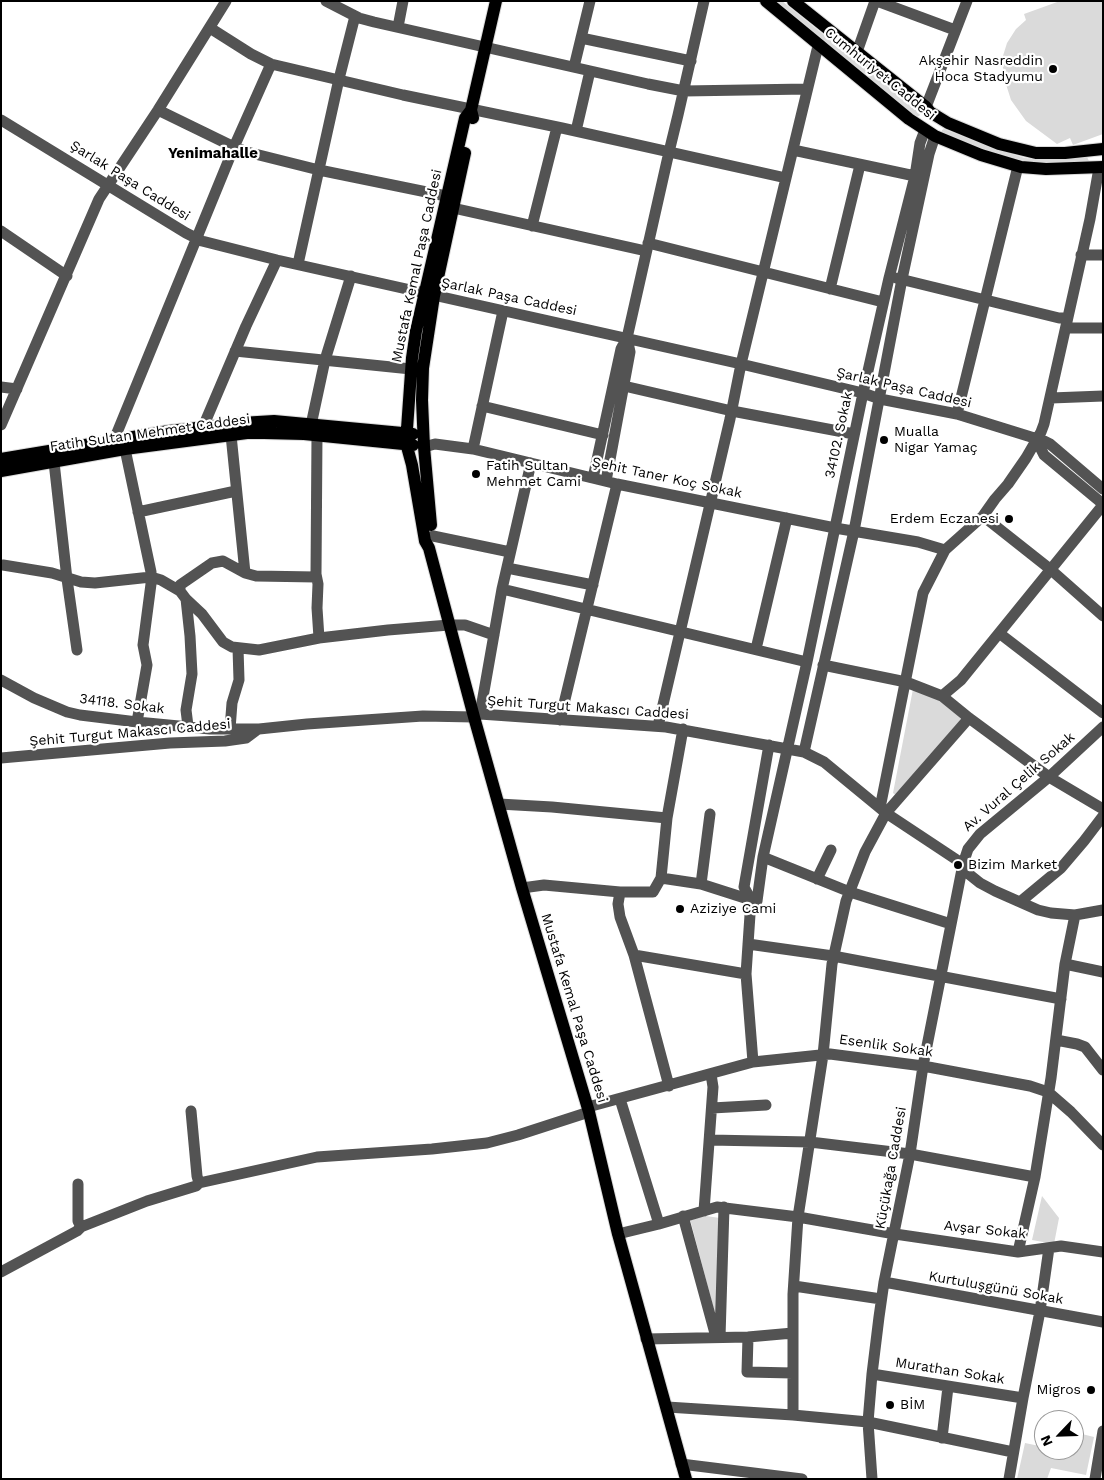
<!DOCTYPE html>
<html>
<head>
<meta charset="utf-8">
<style>
  body { margin:0 }
  #map { position:relative; width:1104px; height:1480px; overflow:hidden; background:#fff; font-family:"Work Sans",sans-serif }
  canvas { display:block }
  .frame { position:absolute; inset:0; border:2px solid #000; pointer-events:none }
  .north { position:absolute; left:1034px; top:1410px; width:50px; height:50px; box-sizing:border-box; background:#fff; border:1px solid #999; border-radius:50%; rotate:246deg; font-size:14px; font-weight:700; line-height:20px; text-align:center; color:#000 }
  .north::after { content:''; display:block; margin:auto; width:18px; height:22px; background:#000; clip-path:polygon(50% 0,100% 100%,50% 72%,0 100%) }
</style>
</head>
<body>
<div id="map">
<canvas width="1104" height="1480"></canvas>
<div class="frame"></div>
<div class="north">N</div>
</div>
<script>
const ctx = document.querySelector('canvas').getContext('2d');
ctx.lineJoin = 'round';
function paint(path, color) { ctx.fillStyle = color; ctx.fill(path, 'evenodd'); }
const shape = rows => new Path2D(rows.map(r => 'M' + r).join(''));
function stroke(path, color, width, dash) { ctx.strokeStyle = color; ctx.lineWidth = width; ctx.lineCap = dash ? 'butt' : 'round'; ctx.setLineDash(dash || []); ctx.stroke(path); }
function write(font, color, halo, rows, align = 'center') {
  ctx.font = font + ' "Work Sans",sans-serif'; ctx.lineWidth = 4.5; ctx.setLineDash([]); ctx.textBaseline = 'middle'; ctx.strokeStyle = halo; ctx.fillStyle = color; for (const [text, x, y, turn = 0] of rows) {
    ctx.save(); ctx.translate(x, y); ctx.rotate((+turn || 0) * Math.PI / 180); ctx.textAlign = isNaN(turn) ? turn : align; if (halo) ctx.strokeText(text, 0, 0); ctx.fillText(text, 0, 0); ctx.restore();
  }
}
paint(shape([
  [774,1,782,1,919,112,920,115,919,116,916,117],
  [1060,1,1103,1,1103,134,1073,145,1070,138,1057,144,1026,121,1011,100,1004,78,1002,59,1007,43,1016,29,1026,20,1024,14],
  [944,129,990,147,1025,158,1048,160,1087,157,1089,161,1033,165,988,152,941,133,942,130],
  [913,689,940,699,962,718,897,796,893,793],
  [1042,1196,1059,1218,1054,1244,1032,1240],
  [706,1216,720,1218,718,1325,690,1219],
  [1074,1432,1094,1437,1086,1475,1051,1468,1047,1479,1017,1479,1025,1443,1044,1447,1044,1450,1074,1450]
]), '#dadada');
const major = shape([
  [766,1,909,119,935,136,981,155,1021,167,1046,169,1103,167],
  [793,1,926,107,930,112,948,123,999,144,1036,153,1065,153,1103,149],
  [471,110,465,118,416,331,412,358,406,443,412,465,425,541,429,548,474,717,522,888,589,1112,618,1234,686,1479],
  [473,118,471,110,496,1],
  [1,459,169,431,241,423,274,421,413,434],
  [1,471,125,449,247,433,264,433,304,434,413,445],
  [431,525,424,447,422,400,423,368,434,296,465,153]
]);
stroke(major, '#dbdbdb', 14);
stroke(shape([
  [326,1,359,18,374,22,648,84,684,91,807,89],
  [877,1,955,30],
  [398,27,403,1],
  [210,28,251,54,271,64,403,95,562,128,786,178],
  [581,38,691,61],
  [857,52,875,1],
  [574,67,590,1],
  [926,107,967,1],
  [158,110,234,147,247,152,319,170,446,196],
  [1,120,186,233,202,241,277,260,741,364,863,393,880,399,957,414,1044,441,1050,444,1103,489],
  [576,131,590,71],
  [793,150,915,176],
  [453,208,646,251],
  [532,226,557,127],
  [1,231,67,276],
  [648,243,883,302],
  [1081,255,1103,255],
  [298,264,339,79,355,16],
  [896,278,1059,318,1067,318],
  [830,289,860,165],
  [1066,328,1103,328],
  [627,338,669,152,678,115,704,1],
  [235,351,411,369],
  [624,386,732,411,854,434],
  [1,387,17,389],
  [1051,398,1103,396],
  [482,406,603,435],
  [957,414,1018,166],
  [1,425,99,199,158,110,226,1],
  [311,425,325,360,351,276],
  [203,427,246,326,277,260],
  [231,435,245,573,256,576,316,577],
  [317,435,316,574,318,584,317,608,319,638],
  [1036,439,1044,455,1103,504],
  [114,440,234,147,271,64],
  [424,447,435,444,473,449,617,484,835,528,918,542,945,550],
  [125,449,151,572,151,584,143,645,147,665,137,722],
  [473,449,503,311],
  [54,462,67,579,77,650],
  [593,478,621,349,627,338,630,352,606,481],
  [138,512,236,491],
  [983,516,1050,569,1103,616],
  [433,536,510,552],
  [3,565,52,573,81,582,95,583,151,577,161,580,180,591],
  [507,568,593,585],
  [245,573,223,561,212,563,180,585,180,591,186,599,202,614,223,642,232,647,259,650,319,638,388,630,449,625,465,625,494,635],
  [502,589,807,662],
  [186,599,190,636,192,674,186,710,188,726],
  [999,633,1103,713],
  [756,649,787,518],
  [823,665,906,682,942,696,969,718,1049,777,1103,809],
  [1,680,34,698,67,712,80,715,137,722,210,729,259,729,307,724,423,716,474,717,480,714,666,727,804,752,824,762,886,813,963,864,970,875,980,883,995,891,1038,910,1051,913,1075,915,1103,910],
  [942,696,961,680,1103,505],
  [480,714,502,589,531,463],
  [560,720,617,484],
  [658,726,730,419,741,364,817,50,820,45],
  [230,729,232,703,239,680,238,648],
  [804,752,854,531,902,279,929,154,935,136],
  [1,758,170,743,225,741,246,738,258,729],
  [499,804,552,807,667,818],
  [880,808,923,593,945,550,983,516,995,499,1008,484,1026,458,1041,432,1044,424,1090,219,1099,168],
  [763,857,850,892,951,924],
  [661,878,701,884,751,900],
  [817,879,831,850],
  [701,884,710,814],
  [522,888,544,885,620,892],
  [751,900,744,887,769,745],
  [1020,902,1061,868,1084,841,1103,816],
  [748,944,833,956,1061,999],
  [634,955,746,974],
  [1065,964,1103,972],
  [1056,1040,1077,1044,1085,1047,1103,1070],
  [753,1062,746,974,751,900,757,901,763,857,807,662,863,393,889,278,915,176,920,143,925,130],
  [669,1086,634,955,620,917,618,904,620,892,653,892,661,878,667,818,683,729],
  [620,1099,659,1224],
  [588,1107,753,1062,830,1054,923,1066,1030,1086,1048,1092,1071,1112,1103,1145],
  [712,1108,766,1105],
  [191,1111,197,1176,199,1183],
  [710,1140,810,1142,910,1154,1035,1177],
  [78,1184,78,1221,81,1227],
  [704,1211,713,1087,711,1074],
  [683,1216,716,1337],
  [618,1234,659,1224,717,1207,798,1217,895,1234,1018,1252,1061,1246,1103,1252],
  [1018,1252,1035,1177,1051,1078,1065,964,1075,915],
  [1,1272,77,1231,81,1227,147,1201,196,1186,199,1183,317,1157,432,1149,487,1143,518,1135,589,1112],
  [884,1282,1103,1322],
  [794,1286,881,1299],
  [720,1337,724,1207],
  [748,1337,747,1372,793,1373],
  [646,1339,748,1337,793,1333],
  [872,1374,1023,1398],
  [667,1407,793,1415,868,1422,1013,1452],
  [793,1415,793,1294,798,1217,823,1055,832,964,846,901,865,852,886,813,969,718],
  [942,1438,948,1387],
  [681,1464,802,1479],
  [872,1479,868,1422,872,1374,879,1317,884,1282,910,1154,923,1066,963,864,968,849,980,834,1049,777,1103,727],
  [1009,1479,1023,1398,1040,1311,1049,1248],
  [1095,1479,1103,1431]
]), '#535353', 11);
stroke(major, '#000', 12);
for (const [x, y, r, color] of [
  [1053,69,5,"#000"],
  [884,440,5,"#000"],
  [476,474,5,"#000"],
  [1009,519,5,"#000"],
  [958,865,5,"#000"],
  [680,909,5,"#000"],
  [1091,1390,5,"#000"],
  [890,1405,5,"#000"]
]) { const dot = new Path2D(); dot.arc(x, y, r, 0, 2 * Math.PI); ctx.fillStyle = color; ctx.fill(dot); stroke(dot, '#fff', 2); }
write('14px', '#000', '#fff', [
  ["Akşehir Nasreddin",1043,61,"right"],
  ["Hoca Stadyumu",1043,77,"right"],
  ["Mualla",894,432],
  ["Nigar Yamaç",894,448],
  ["Fatih Sultan",486,466],
  ["Mehmet Cami",486,482],
  ["Erdem Eczanesi",999,519,"right"],
  ["Bizim Market",968,865],
  ["Aziziye Cami",690,909],
  ["Migros",1081,1390,"right"],
  ["BİM",900,1405]
], 'left');
write('14px', '#000', '#fff', [
  ["Cumhuriyet Caddesi",880,74,39],
  ["Şarlak Paşa Caddesi",130,181,32],
  ["Mustafa Kemal Paşa Caddesi",417,266,-78],
  ["Şarlak Paşa Caddesi",509,297,12],
  ["Şarlak Paşa Caddesi",904,388,13],
  ["Fatih Sultan Mehmet Caddesi",150,433,-8],
  ["34102. Sokak",839,435,-78],
  ["Şehit Taner Koç Sokak",667,478,12],
  ["34118. Sokak",122,704,7],
  ["Şehit Turgut Makascı Caddesi",588,708,4],
  ["Şehit Turgut Makascı Caddesi",130,733,-5],
  ["Av. Vural Çelik Sokak",1019,782,-41],
  ["Mustafa Kemal Paşa Caddesi",574,1008,73],
  ["Esenlik Sokak",886,1046,8],
  ["Küçükağa Caddesi",891,1168,-80],
  ["Avşar Sokak",985,1230,6],
  ["Kurtuluşgünü Sokak",996,1288,10],
  ["Murathan Sokak",950,1371,9]
]);
write('bold 15px', '#000', '#fff', [
  ["Yenimahalle",213,154]
]);
</script>
</body>
</html>
